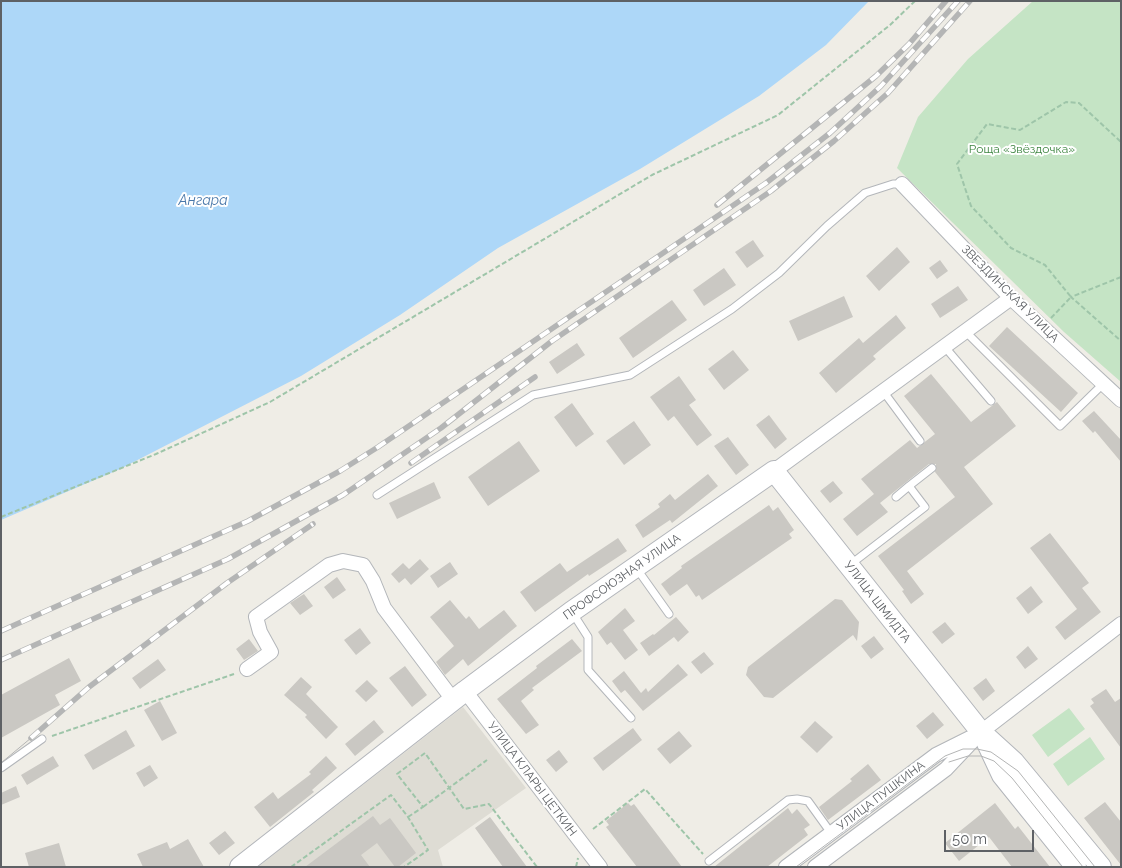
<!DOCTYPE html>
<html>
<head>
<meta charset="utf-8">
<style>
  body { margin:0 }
  #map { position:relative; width:1122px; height:868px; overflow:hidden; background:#efede6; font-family:Raleway,sans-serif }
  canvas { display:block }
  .frame { position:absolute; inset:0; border:2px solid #5e6165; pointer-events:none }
  .scale { position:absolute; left:944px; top:830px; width:90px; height:22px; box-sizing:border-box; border:2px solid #5e6165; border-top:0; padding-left:6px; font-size:15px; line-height:18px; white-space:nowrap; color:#5e6165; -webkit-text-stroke:4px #fff; paint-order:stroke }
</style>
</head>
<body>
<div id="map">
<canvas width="1122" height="868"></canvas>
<div class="frame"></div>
<div class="scale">50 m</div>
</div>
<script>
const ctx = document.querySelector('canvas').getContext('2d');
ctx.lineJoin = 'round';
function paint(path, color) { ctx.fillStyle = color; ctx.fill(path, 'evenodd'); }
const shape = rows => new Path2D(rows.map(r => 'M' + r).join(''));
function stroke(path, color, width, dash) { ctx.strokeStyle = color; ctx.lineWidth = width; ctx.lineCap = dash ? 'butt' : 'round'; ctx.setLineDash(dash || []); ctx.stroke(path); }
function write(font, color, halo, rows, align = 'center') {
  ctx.font = font + ' Raleway,sans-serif'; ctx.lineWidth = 4; ctx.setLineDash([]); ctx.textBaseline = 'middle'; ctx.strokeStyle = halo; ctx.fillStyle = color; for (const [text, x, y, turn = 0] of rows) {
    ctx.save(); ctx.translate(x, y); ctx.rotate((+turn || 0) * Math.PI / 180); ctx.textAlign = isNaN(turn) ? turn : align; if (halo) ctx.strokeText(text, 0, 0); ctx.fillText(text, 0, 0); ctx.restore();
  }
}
paint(shape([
  [463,707,526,788,438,850,443,867,258,867]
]), '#dedcd4');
paint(shape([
  [1033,1,1121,1,1121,382,1064,332,897,168,918,117,968,59],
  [1069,708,1085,729,1048,757,1032,735],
  [1090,737,1105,759,1068,786,1053,764]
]), '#c5e4c5');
paint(shape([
  [1,1,869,1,826,45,759,96,640,169,498,248,400,315,301,376,120,469,1,520]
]), '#add7f8');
paint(shape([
  [753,240,764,256,747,268,735,252],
  [897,247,910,262,879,291,866,276],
  [940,260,948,271,937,279,929,268],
  [724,268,736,285,704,306,693,290],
  [958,286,968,300,940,318,931,304],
  [844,296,853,317,798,341,789,321],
  [672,300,687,320,633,358,619,338],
  [896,315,906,328,873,356,876,359,836,393,819,373,859,338,863,343],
  [1007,327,1078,393,1061,412,989,346],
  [577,343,585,355,557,374,549,362],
  [733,350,749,370,724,390,708,369],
  [931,374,971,422,997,402,1016,426,964,467,993,504,907,571,924,594,911,604,902,591,904,590,878,556,955,497,935,472,936,464,929,464,880,503,888,512,857,536,843,519,874,494,861,479,910,440,917,448,935,434,904,396],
  [679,376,696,400,689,405,712,435,697,446,674,416,668,421,650,397],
  [572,403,594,434,576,447,554,417],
  [1094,411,1121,440,1121,462,1095,431,1093,433,1082,421],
  [769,415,787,439,775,449,756,425],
  [634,421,651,445,624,465,606,441],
  [728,437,749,465,736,475,714,446],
  [519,441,540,471,488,506,468,477],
  [708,474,718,486,672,523,670,520,643,538,635,525,660,507,658,504,670,494,675,500],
  [833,481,843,493,830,503,820,491],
  [434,482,441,498,397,519,389,503],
  [769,505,773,511,778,507,794,530,789,534,792,538,702,600,699,595,696,597,687,584,670,596,661,584,682,568,681,566],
  [1050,533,1089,583,1082,588,1101,612,1065,640,1055,627,1077,609,1030,548],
  [618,538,627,551,589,576,588,574,535,612,520,592,560,563,567,572],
  [420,559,429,569,411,585,405,578,399,583,391,574,403,563,409,569],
  [450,562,458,574,438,588,430,576],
  [337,577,346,590,333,599,324,587],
  [1031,586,1043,602,1028,614,1016,598],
  [304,594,313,606,300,615,290,603],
  [835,599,842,600,859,622,857,641,853,635,773,698,764,697,746,675,748,667],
  [450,600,466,619,469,616,479,629,504,610,517,626,468,666,463,659,445,675,436,662,454,646,430,617],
  [625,608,635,621,623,630,638,650,625,660,611,642,607,645,598,632],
  [676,617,689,632,678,642,674,637,649,656,640,643,653,634,654,635],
  [945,622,955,634,942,644,932,632],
  [360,628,371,643,356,655,344,640],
  [874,636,884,649,871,659,861,646],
  [249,639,258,651,244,660,236,649],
  [572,639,582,651,532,688,534,690,521,701,539,725,526,734,497,699,537,668,536,666],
  [1028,646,1038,659,1025,669,1016,657],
  [704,652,714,664,701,674,691,662],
  [69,658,81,681,55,695,60,705,1,738,1,695],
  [158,659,166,670,140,689,132,678],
  [678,664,688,675,643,711,625,690,621,693,612,681,624,671,641,693,646,688,648,692],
  [405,666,427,695,412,707,389,678],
  [301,677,312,687,306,694,338,727,326,739,305,717,307,715,284,695],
  [986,678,995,691,983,701,973,688],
  [367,680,378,691,366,702,355,691],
  [1106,689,1115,702,1121,698,1121,748,1090,706,1094,703,1091,699],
  [160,701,177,733,162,741,144,710],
  [933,712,944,725,927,739,916,726],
  [374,720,384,732,355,756,345,744],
  [815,721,833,737,817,753,800,737],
  [633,728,642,740,603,771,593,758],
  [126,730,135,746,93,770,84,755],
  [679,731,692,746,670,764,657,749],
  [559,750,568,762,556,772,546,760],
  [53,756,59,766,27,785,21,775],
  [326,756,337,768,312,790,314,792,270,827,254,807,273,792,278,799,311,774,309,772],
  [868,764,881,780,828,820,819,807,852,781,850,779],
  [150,765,158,778,144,787,136,773],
  [16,786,20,797,1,805,1,793],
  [1105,802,1121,822,1121,865,1084,818],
  [628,803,631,806,634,804,682,867,637,867,606,827,609,825,606,821],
  [995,803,1015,829,1018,826,1050,867,1012,867,989,837,959,861,945,843],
  [788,808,792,814,797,809,810,825,804,829,808,835,767,867,714,867],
  [373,816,380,825,390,818,416,853,398,867,395,867,377,843,361,855,370,867,305,867],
  [490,817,527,867,503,867,475,828],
  [225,831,235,843,219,855,209,843],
  [188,839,204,867,143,867,137,854,167,842,170,849],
  [59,843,66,867,29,867,25,853]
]), '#cac8c3');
const lane = shape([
  [965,331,1060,426,1103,384],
  [944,346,991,401],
  [883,391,920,441],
  [909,486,932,468],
  [377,495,533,395,630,375,732,309,779,273,827,226,865,193,893,184,902,184],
  [851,564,925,507,909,486,896,497],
  [637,569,669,614],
  [572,612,588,637,588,670,631,718],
  [1,768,42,739],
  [709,861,788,800,797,799,808,801,831,833]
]);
const street = shape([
  [902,184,1011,298,1121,400],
  [774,471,1011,298],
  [247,669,271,652,260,632,256,617,329,565,343,561,363,565,373,581,384,608,454,701],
  [465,691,600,867],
  [786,867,936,755,970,738],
  [815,867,946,769,981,732,1121,624]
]);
const secondary = shape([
  [987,743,1002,775,1076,867],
  [240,867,465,691,571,612,774,471,981,732,1014,762,1101,867]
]);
stroke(lane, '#b3b6ba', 9);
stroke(street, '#b3b6ba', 16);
stroke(secondary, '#b2b5ba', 22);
stroke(shape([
  [1121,277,1071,297,1121,341],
  [1051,318,1071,297,1045,265,1011,248,971,206,957,164,987,124,1020,130,1066,102,1079,103,1121,142],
  [1,517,156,454,270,402,652,175,778,115,890,25,915,1],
  [52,736,234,674],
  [423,807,487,760],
  [408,817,423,807,397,774,425,753,464,809,489,804,537,867],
  [593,829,645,789,703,854],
  [291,867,391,795,408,817,428,850,404,867],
  [576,867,578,858]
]), '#9ec5a9', 2, [5, 2.5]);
stroke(lane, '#fff', 7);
stroke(street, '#fff', 14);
stroke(secondary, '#fff', 20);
stroke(shape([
  [949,762,968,756,981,756,994,761,1012,778,1083,867],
  [1,763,31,738],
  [796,867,945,756,963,749,977,749,991,752,1018,771,1095,867]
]), '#b4b5b5', 1);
const rail = shape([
  [717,205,876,76,909,44,946,1],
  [411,463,535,377],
  [1,631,248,521,340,471,378,447,766,183,830,133,881,86,958,1],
  [1,660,228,559,343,495,441,428,552,341,771,191,834,141,888,93,970,1],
  [31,738,89,687,227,583,313,524]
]);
stroke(rail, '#b4b5b5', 5.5);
stroke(rail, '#fff', 4, [11]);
write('12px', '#3d8540', '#fff', [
  ["Роща «Звёздочка»",1022,149]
]);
write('12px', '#5e6165', '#fff', [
  ["ЗВЕЗДИНСКАЯ УЛИЦА",1010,294,45],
  ["ПРОФСОЮЗНАЯ УЛИЦА",622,577,-35],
  ["УЛИЦА ШМИДТА",877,602,52],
  ["УЛИЦА КЛАРЫ ЦЕТКИН",532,779,53],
  ["УЛИЦА ПУШКИНА",881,796,-37]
]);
write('italic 14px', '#4a78aa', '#fff', [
  ["Ангара",203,201]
]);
</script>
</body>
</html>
